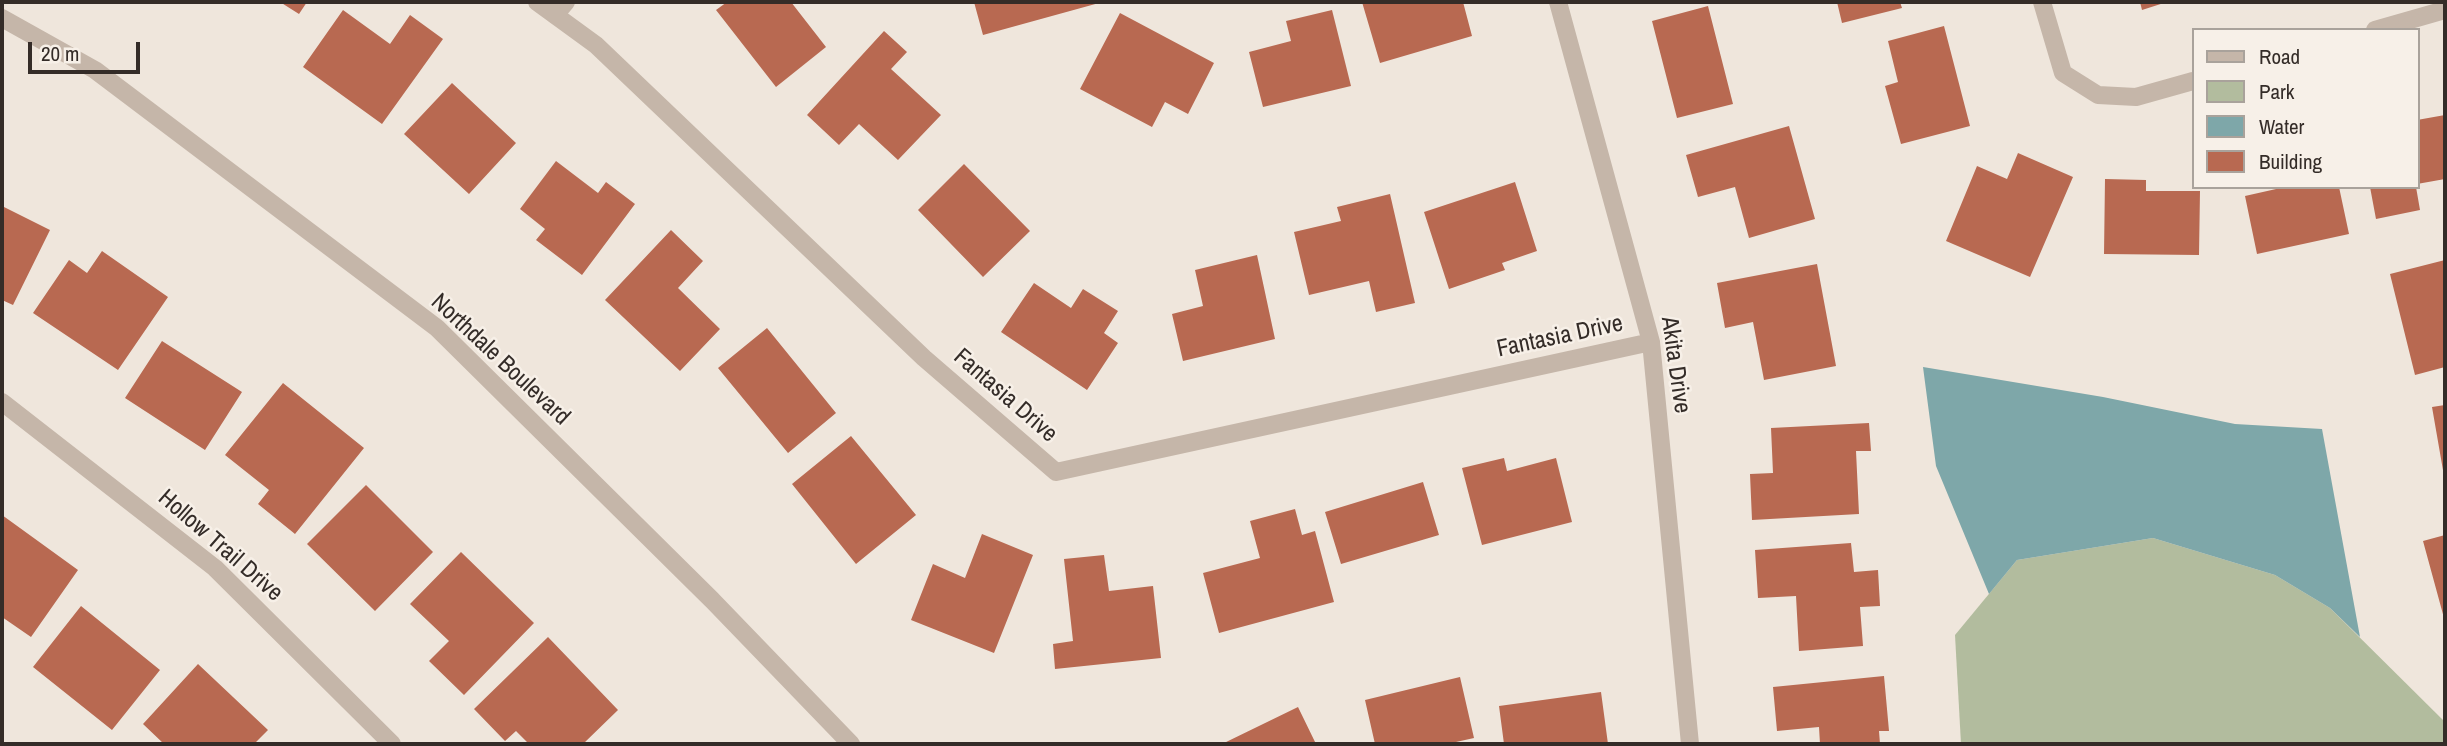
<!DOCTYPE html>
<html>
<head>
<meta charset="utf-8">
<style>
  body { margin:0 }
  #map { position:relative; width:2447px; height:746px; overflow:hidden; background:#efe6dc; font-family:"Archivo Narrow",sans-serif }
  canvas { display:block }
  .frame { position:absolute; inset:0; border:4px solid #342c28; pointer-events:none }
  .legend { position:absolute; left:2192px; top:28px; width:228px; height:161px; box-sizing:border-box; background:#f7f0e8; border:2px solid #a9a29b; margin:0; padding:9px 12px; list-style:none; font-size:21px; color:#342c28 }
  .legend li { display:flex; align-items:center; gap:14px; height:35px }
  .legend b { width:35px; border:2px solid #a9a29b }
  .scale { position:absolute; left:28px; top:42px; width:112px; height:32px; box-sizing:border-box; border:4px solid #342c28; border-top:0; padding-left:9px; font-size:21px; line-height:24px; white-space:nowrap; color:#342c28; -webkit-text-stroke:5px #f7f0e8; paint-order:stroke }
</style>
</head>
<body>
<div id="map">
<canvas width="2447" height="746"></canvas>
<div class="frame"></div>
<ul class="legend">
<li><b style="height:9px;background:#c5b6a9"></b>Road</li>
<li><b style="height:19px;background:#b2bc9e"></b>Park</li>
<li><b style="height:19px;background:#7ea7a9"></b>Water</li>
<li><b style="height:19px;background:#b86951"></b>Building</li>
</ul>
<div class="scale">20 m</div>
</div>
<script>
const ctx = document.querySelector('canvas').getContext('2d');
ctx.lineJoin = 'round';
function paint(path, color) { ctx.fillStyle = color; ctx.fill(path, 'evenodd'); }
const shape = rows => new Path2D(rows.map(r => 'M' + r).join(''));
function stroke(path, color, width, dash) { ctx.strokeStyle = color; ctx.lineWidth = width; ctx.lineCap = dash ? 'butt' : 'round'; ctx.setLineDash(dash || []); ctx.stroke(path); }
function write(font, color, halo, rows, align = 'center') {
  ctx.font = font + ' "Archivo Narrow",sans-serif'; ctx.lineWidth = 5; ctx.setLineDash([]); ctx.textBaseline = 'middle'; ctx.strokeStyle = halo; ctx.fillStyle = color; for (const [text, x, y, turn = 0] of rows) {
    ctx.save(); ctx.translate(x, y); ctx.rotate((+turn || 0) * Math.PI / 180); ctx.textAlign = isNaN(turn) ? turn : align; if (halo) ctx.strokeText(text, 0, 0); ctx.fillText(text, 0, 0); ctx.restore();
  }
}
paint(shape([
  [2153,538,2275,575,2330,608,2445,722,2445,744,1961,744,1955,635,2017,560]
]), '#b2bc9e');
paint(shape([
  [1923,367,2103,397,2235,424,2322,429,2360,637,2330,608,2275,575,2153,538,2017,560,1989,594,1936,466]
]), '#7ea7a9');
paint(shape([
  [280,2,307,2,299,14],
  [727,2,791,2,826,47,776,87,716,10],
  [974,2,1099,2,1099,3,983,35],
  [1362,2,1463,2,1472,36,1380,63],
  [1837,2,1900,2,1902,8,1842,23],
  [2140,2,2167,2,2142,10],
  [1708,6,1733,104,1677,118,1652,21],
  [343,10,390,44,410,15,443,39,382,124,303,67],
  [1332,10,1351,86,1263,107,1249,52,1291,41,1286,21],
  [1120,13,1214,63,1188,114,1165,102,1152,127,1080,89],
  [1944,26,1970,126,1901,144,1885,86,1898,82,1888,41],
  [884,31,907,52,891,69,941,115,898,160,859,124,839,145,807,115],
  [452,83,516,143,469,194,404,134],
  [2445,115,2445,179,2417,184,2417,120],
  [1789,126,1815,219,1749,238,1735,187,1698,197,1686,155],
  [2018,153,2073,177,2030,277,1946,241,1977,166,2007,179],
  [556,161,598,193,606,182,635,204,582,275,536,240,545,229,520,209],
  [964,164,1030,231,983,277,918,210],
  [2105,179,2146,180,2146,191,2200,191,2199,255,2104,254],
  [1515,182,1537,251,1502,263,1505,270,1449,289,1424,212],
  [2285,187,2339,187,2349,234,2257,254,2245,196],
  [2370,187,2416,187,2420,210,2376,219],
  [1390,194,1415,303,1376,312,1369,281,1309,295,1294,232,1341,221,1337,207],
  [2,206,50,230,13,305,2,300],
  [671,230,703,261,678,288,720,329,680,371,605,300],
  [102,251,168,297,118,370,33,313,69,260,87,273],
  [1257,255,1275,339,1183,361,1172,314,1203,306,1195,270],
  [2445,260,2445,367,2415,375,2390,274],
  [1817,264,1836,366,1764,380,1753,322,1725,328,1717,283],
  [1034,283,1071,308,1083,289,1118,311,1104,333,1118,343,1087,390,1001,332],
  [767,328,836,413,788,453,718,368],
  [162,341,242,392,205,450,125,398],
  [283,383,364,448,295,534,258,504,269,490,225,455],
  [2445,405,2445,476,2444,476,2432,407],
  [1869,423,1871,451,1856,451,1859,514,1752,520,1750,474,1773,473,1771,428],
  [851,436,916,515,856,564,792,484],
  [1504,458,1507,471,1556,458,1572,522,1482,545,1462,468],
  [1423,482,1439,535,1341,564,1325,512],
  [366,485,433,552,375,611,307,544],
  [1295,509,1302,535,1315,531,1334,602,1219,633,1203,573,1260,558,1250,521],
  [2,515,78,570,31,637,2,617],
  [982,534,1033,555,994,653,911,620,933,564,965,578],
  [2445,535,2445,618,2444,618,2423,541],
  [1851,543,1854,572,1878,570,1880,606,1860,607,1863,646,1799,651,1796,596,1758,598,1755,550],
  [461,552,534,623,464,695,429,661,449,641,410,604],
  [1104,555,1109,591,1153,586,1161,658,1055,669,1053,644,1073,641,1064,559],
  [81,606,160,670,112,730,33,667],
  [548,637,618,710,583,744,529,744,516,731,505,741,474,709],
  [198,664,268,730,254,744,164,744,143,724],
  [1884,676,1889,731,1879,731,1880,744,1820,744,1819,727,1777,731,1773,687],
  [1460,677,1474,738,1447,744,1375,744,1365,700],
  [1601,692,1608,744,1504,744,1499,706],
  [1298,707,1316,744,1222,744]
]), '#b86951');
stroke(shape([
  [555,15,566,2]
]), '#c5b6a9', 18);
stroke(shape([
  [537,2,596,45,924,358,1056,472,1651,342],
  [1558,2,1651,342,1690,744],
  [2042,2,2063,73,2098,95,2136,97,2193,81],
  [2,18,95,70,437,328,712,600,851,744],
  [2375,30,2445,10],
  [2,402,215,568,392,744]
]), '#c5b6a9', 18);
write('24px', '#342c28', '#f7f0e8', [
  ["Fantasia Drive",1560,337,-12],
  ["Northdale Boulevard",500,360,43],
  ["Akita Drive",1675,365,82],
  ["Fantasia Drive",1005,396,41],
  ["Hollow Trail Drive",220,546,41]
]);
</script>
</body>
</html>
